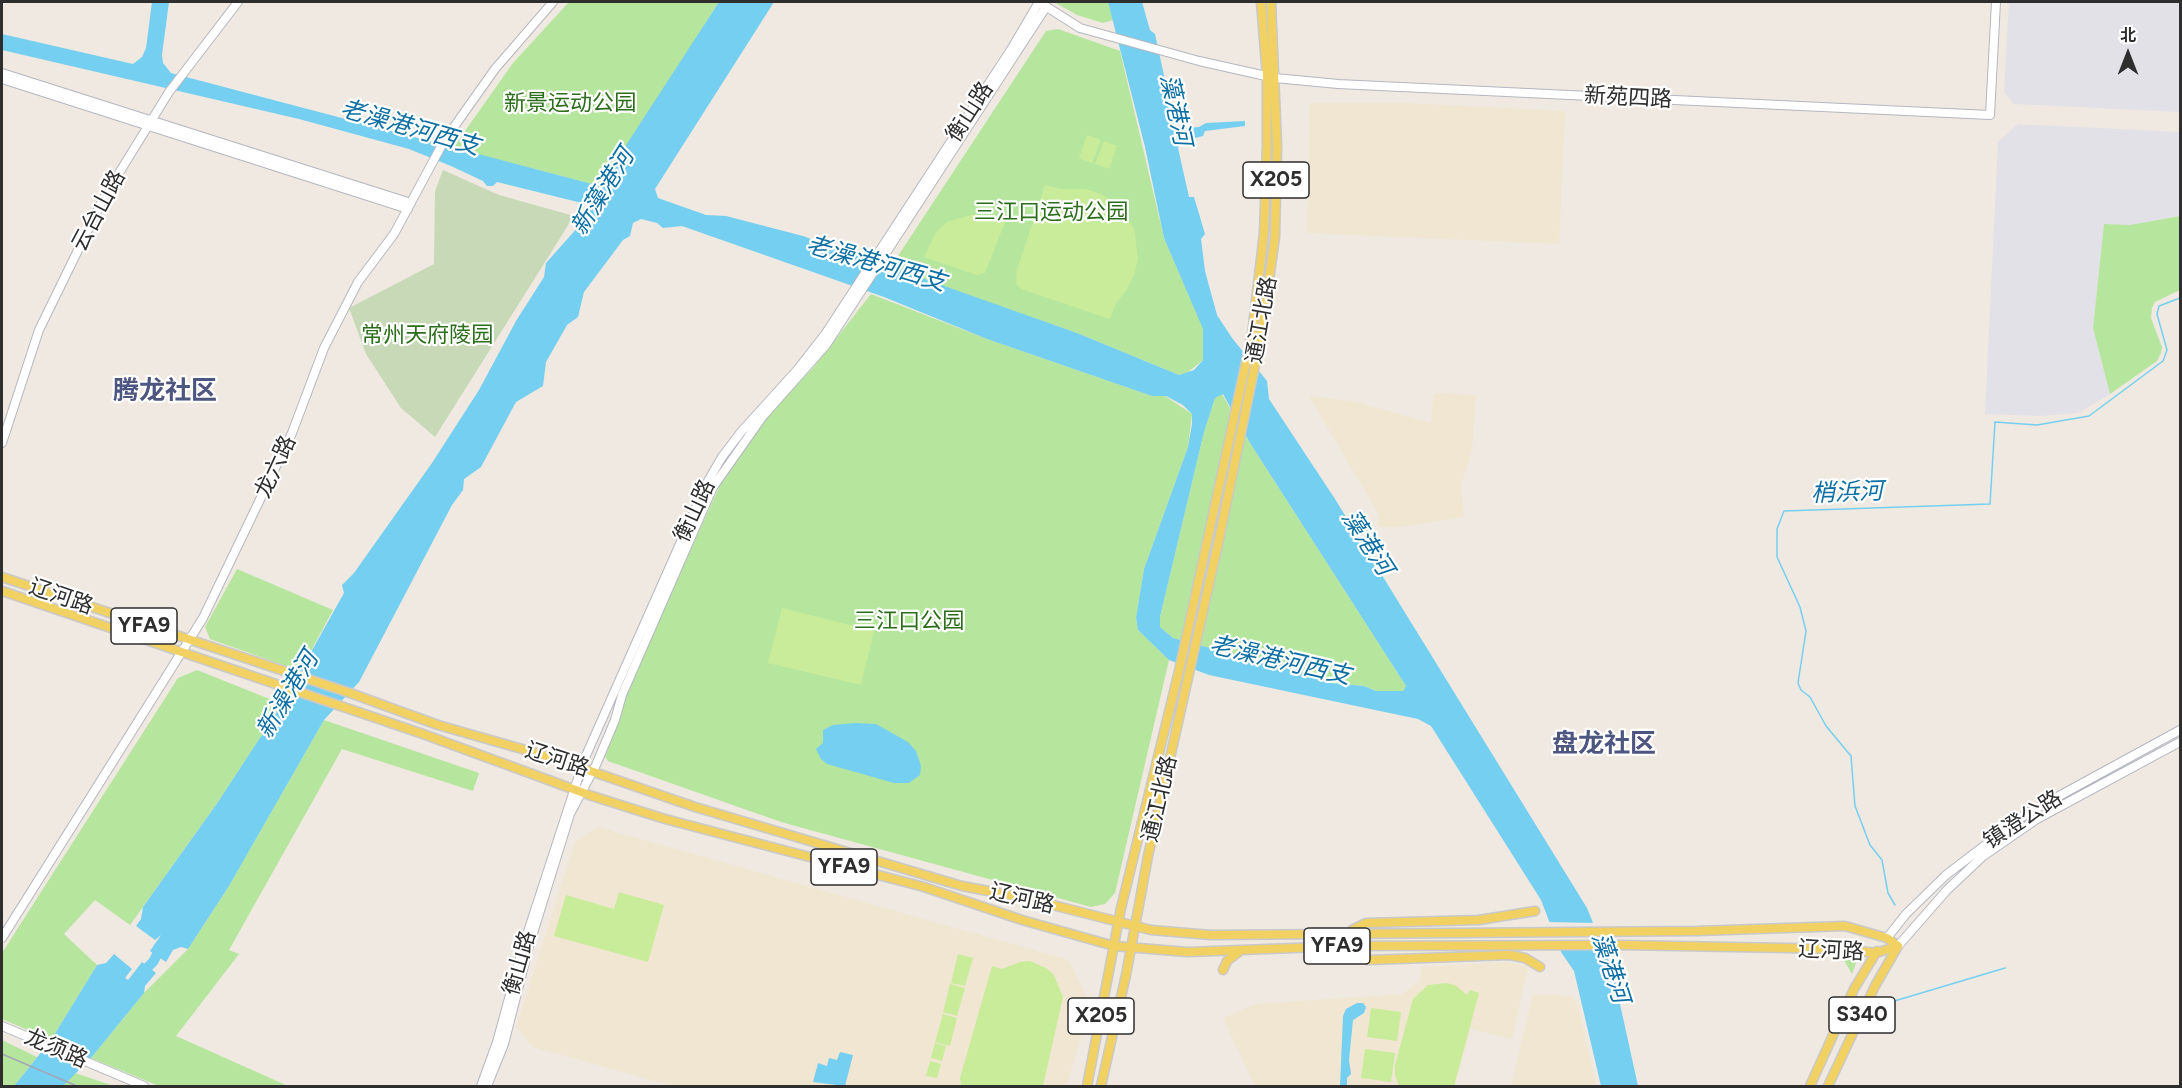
<!DOCTYPE html>
<meta charset="utf-8">
<style>
body{margin:0}
#map{position:relative;width:2182px;height:1088px;overflow:hidden;background:#efe9e1;font-family:Figtree,"Noto Sans SC",sans-serif}
canvas{display:block}
.frame{position:absolute;inset:0;border:3px solid #2e2e2e;pointer-events:none}
.north{position:absolute;left:2098px;top:24px;width:60px;height:60px;-webkit-text-stroke:4px #fff;paint-order:stroke;rotate:0deg;font-size:16px;font-weight:700;line-height:24px;text-align:center;color:#2e2e2e}
.north::after{content:'';display:block;margin:auto;width:21px;height:27px;background:#2e2e2e;clip-path:polygon(50% 0,100% 100%,50% 72%,0 100%)}
</style>
<div id="map">
<canvas width="2182" height="1088"></canvas>
<div class="frame"></div>
<div class="north">北</div>
</div>
<script>
const ctx = document.querySelector('canvas').getContext('2d');
ctx.lineJoin = 'round';
function fillPath(path, color) { ctx.fillStyle = color; ctx.fill(path, 'evenodd'); }
const toPath = rows => new Path2D(rows.map(r => 'M' + r).join(''));
function strokePath(path, color, width, dash) { ctx.strokeStyle = color; ctx.lineWidth = width; ctx.lineCap = dash ? 'butt' : 'round'; ctx.setLineDash(dash || []); ctx.stroke(path); }
function write(font, color, halo, rows, align = 'center') {
  ctx.font = font + ' Figtree,"Noto Sans SC",sans-serif'; ctx.lineWidth = 4.5; ctx.setLineDash([]); ctx.textBaseline = 'middle'; ctx.strokeStyle = halo; ctx.fillStyle = color; for (const [text, x, y, turn = 0] of rows) {
    ctx.save(); ctx.translate(x, y); ctx.rotate((+turn || 0) * Math.PI / 180); ctx.textAlign = isNaN(turn) ? turn : align; if (halo) ctx.strokeText(text, 0, 0); ctx.fillText(text, 0, 0); ctx.restore();
  }
}
fillPath(toPath([
 [2009,2,2180,2,2180,112,2014,104,2004,92],
 [2018,124,2180,132,2180,216,2130,225,2104,225,2093,328,2110,394,2078,413,2041,416,1985,414,1998,142]
]), '#e3e1e8');
fillPath(toPath([
 [1310,103,1405,103,1565,111,1559,244,1307,233],
 [1434,393,1476,395,1472,450,1461,485,1464,517,1400,527,1378,527,1378,513,1309,396,1356,402,1431,423],
 [598,827,1069,960,1090,1004,1067,1086,673,1086,533,1047,516,1027,575,842],
 [1508,962,1528,967,1512,1039,1471,1029,1455,1086,1255,1086,1223,1018,1256,1004,1402,994,1420,981,1421,967],
 [1533,994,1572,996,1578,1006,1597,1086,1511,1086]
]), '#f0e6d1');
fillPath(toPath([
 [569,2,719,2,635,134,600,183,592,184,453,148,513,63],
 [1054,2,1108,2,1113,20,1103,23,1077,15],
 [1058,29,1120,51,1164,238,1203,328,1203,360,1188,372,1179,375,1077,333,890,268,1046,31],
 [2180,216,2180,290,2155,302,2152,308,2151,318,2162,347,2161,353,2157,361,2110,394,2093,328,2104,224,2130,225],
 [871,294,987,339,1152,396,1165,396,1192,414,1188,447,1144,569,1136,618,1138,630,1169,660,1115,893,1105,904,1091,907,781,822,608,761,605,757,620,719,625,695,721,483,766,417,813,368],
 [1222,394,1250,443,1406,686,1403,691,1376,691,1364,686,1330,683,1272,658,1243,657,1173,638,1160,627,1160,617,1204,432,1215,398],
 [237,569,333,610,300,671,210,639,205,627],
 [197,670,282,704,218,802,130,925,95,900,64,934,97,965,51,1040,2,1019,2,953,178,678],
 [324,720,479,773,473,791,342,749,229,950,239,954,176,1036,288,1086,159,1086,91,1058,144,993,188,949,229,886],
 [1841,955,1853,958,1856,963,1852,974],
 [2,1040,37,1057,14,1086,2,1086],
 [75,1073,114,1086,63,1086]
]), '#b6e59e');
fillPath(toPath([
 [443,170,499,195,574,216,435,437,401,408,366,354,349,308,434,264,435,191]
]), '#c8d9b8');
fillPath(toPath([
 [1087,135,1101,140,1092,163,1079,158],
 [1104,141,1117,146,1109,169,1095,164],
 [1045,185,1061,189,1085,189,1101,194,1115,203,1134,228,1138,259,1134,275,1126,291,1116,303,1110,319,1021,289,1017,285,1016,273],
 [974,214,1006,220,985,273,977,275,924,257,936,232,947,222],
 [782,608,874,631,861,685,768,663],
 [619,892,664,905,648,962,554,936,566,895,614,909],
 [958,954,973,958,965,986,951,983],
 [1030,961,1046,968,1054,975,1063,997,1043,1086,961,1086,960,1078,992,966,1002,969,1020,962],
 [1446,983,1455,985,1467,995,1470,990,1479,993,1454,1086,1399,1086,1395,1075,1395,1065,1413,999,1428,985],
 [950,984,965,988,957,1016,943,1012],
 [1371,1008,1401,1012,1397,1041,1367,1037],
 [943,1014,957,1018,950,1046,935,1042],
 [935,1043,946,1046,942,1061,931,1058],
 [1365,1049,1395,1053,1391,1082,1361,1078],
 [930,1061,941,1064,937,1078,926,1076]
]), '#c9ec9a');
fillPath(toPath([
 [152,2,169,2,162,55,163,63,171,73,592,184,600,183,608,173,719,2,774,2,655,189,658,198,706,215,726,216,803,236,1077,333,1179,375,1194,370,1203,360,1203,329,1164,238,1145,147,1108,2,1142,2,1150,30,1155,34,1175,126,1183,128,1199,127,1206,123,1245,121,1245,126,1205,131,1203,136,1184,141,1178,148,1189,197,1194,197,1205,234,1201,239,1205,271,1217,315,1232,338,1267,381,1269,399,1335,499,1587,908,1613,972,1638,1086,1601,1086,1574,971,1561,952,1541,900,1431,726,1418,719,1209,675,1169,660,1138,630,1136,618,1144,569,1188,447,1192,424,1192,414,1183,405,1166,396,1152,396,987,339,884,297,682,226,663,228,657,223,641,219,633,223,630,236,623,240,584,292,578,317,567,325,546,362,543,386,516,402,481,467,464,479,463,490,452,505,359,682,324,720,229,886,188,949,181,947,173,950,166,962,150,951,161,935,155,940,136,926,141,919,143,907,218,802,282,704,344,593,342,585,354,573,432,463,479,390,516,321,544,277,546,263,587,217,590,205,497,182,493,186,487,186,483,181,451,166,409,149,299,119,2,50,2,34,133,64,142,57,146,48],
 [1223,394,1250,443,1406,686,1403,691,1376,691,1364,686,1330,683,1272,658,1243,657,1173,638,1160,627,1160,617,1204,432,1215,398],
 [855,723,876,724,908,742,916,751,921,766,920,775,909,783,894,783,827,764,821,759,816,749,823,743,823,730,833,725],
 [114,954,132,969,125,978,128,980,142,962,156,973,145,986,144,993,91,1058,63,1086,14,1086,51,1040,97,965,106,963],
 [1357,1003,1363,1003,1366,1007,1364,1013,1353,1020,1349,1060,1351,1074,1347,1078,1347,1086,1340,1086,1343,1016,1346,1009],
 [840,1052,853,1055,845,1086,813,1082,818,1063,827,1066,829,1058,837,1060]
]), '#75cff0');
fillPath(toPath([
 [1546,922,1597,923,1609,950,1557,949]
]), '#efe9e1');
strokePath(toPath([
 [1895,905,1888,893,1882,860,1870,845,1855,806,1851,756,1826,726,1810,697,1801,690,1798,683,1806,631,1800,607,1777,557,1777,529,1784,511,1990,504,1995,422,2037,425,2089,416,2163,361,2167,350,2157,314,2159,306,2180,298],
 [1871,1008,2005,968]
]), '#75cff0', 1.5);
strokePath(toPath([
 [138,977,153,962,163,944]
]), '#75cff0', 10);
const secondary = toPath([
 [2,73,411,203],
 [2,79,408,209],
 [2,443,39,330,103,199,169,92,238,2],
 [2,938,203,618,292,433,324,348,358,282,394,234,444,141,495,69,553,2],
 [1887,938,1906,914,1946,875,2026,814,2180,730],
 [1898,946,1947,890,1982,857,2037,819,2180,742],
 [2,1026,144,1086],
 [481,1086,497,1042,523,947,584,760,707,483,722,457,741,432,798,369,826,333,1012,48,1039,2,1080,28,1199,61,1275,78,1338,84,1990,115,1996,2],
 [487,1086,504,1044,529,946,570,814,596,765,615,720,622,695,713,487,763,416,826,345,1046,7]
]);
const primary = toPath([
 [2,577,350,693,438,725,550,757,695,807,962,886,1025,898,1151,930,1211,935,1697,931,1845,926,1887,938,1898,946],
 [2,591,423,734,592,796,665,819,924,887,1022,920,1114,946,1188,952,1347,946,1621,945,1842,949,1876,953,1898,946],
 [1352,930,1366,923,1479,920,1535,911],
 [1348,946,1368,960,1510,955,1525,958,1540,967],
 [1223,970,1227,961,1240,951],
 [1087,1086,1121,908,1179,671,1252,335,1264,233,1267,145,1267,76,1261,2],
 [1101,1086,1126,975,1148,856,1218,544,1261,336,1275,237,1277,146,1271,2],
 [1810,1086,1854,989,1877,951],
 [1828,1086,1875,986,1898,946]
]);
strokePath(secondary, '#b4b7c1', 10);
strokePath(primary, '#c9c9c9', 11);
strokePath(secondary, '#fff', 8);
strokePath(primary, '#f2d163', 8);
strokePath(toPath([
 [2,1054,77,1086]
]), '#a3a6b8', 1.5);
for (const [x, y, w] of [
 [1276,180,66],
 [144,626,66],
 [844,867,66],
 [1337,946,66],
 [1862,1015,66],
 [1101,1016,66]
]) { const box = new Path2D(); box.roundRect(x - w / 2, y - 18, w, 36, 4.5); ctx.fillStyle = '#fff'; ctx.fill(box); strokePath(box, '#2e2e2e', 1.5); }
write('bold 21px', '#2e2e2e', null, [
 ["X205",1276,180],
 ["YFA9",144,626],
 ["YFA9",844,867],
 ["YFA9",1337,946],
 ["S340",1862,1015],
 ["X205",1101,1016]
]);
write('22px', '#2e2e2e', '#fff', [
 ["新苑四路",1628,98,3],
 ["衡山路",970,112,-57],
 ["云台山路",99,211,-62],
 ["通江北路",1262,320,-80],
 ["龙六路",276,467,-65],
 ["衡山路",695,511,-65],
 ["辽河路",61,597,19],
 ["辽河路",557,760,18],
 ["通江北路",1160,799,-77],
 ["镇澄公路",2023,820,-33],
 ["辽河路",1022,899,13],
 ["辽河路",1831,951,3],
 ["衡山路",520,963,-74],
 ["龙须路",56,1049,23]
]);
write('22px', '#2c6e1b', '#fff', [
 ["新景运动公园",570,104],
 ["三江口运动公园",1051,213],
 ["常州天府陵园",427,336],
 ["三江口公园",909,622]
]);
write('italic 24px', '#0d6fa3', '#fff', [
 ["藻港河",1175,110,78],
 ["老澡港河西支",410,128,16],
 ["新藻港河",603,192,-58],
 ["老澡港河西支",876,264,16],
 ["梢浜河",1847,493,-2],
 ["藻港河",1367,543,57],
 ["老澡港河西支",1280,661,13],
 ["新澡港河",288,695,-59],
 ["藻港河",1610,968,72]
]);
write('bold 26px', '#4d5680', '#fff', [
 ["腾龙社区",165,391],
 ["盘龙社区",1604,744]
]);
</script>
